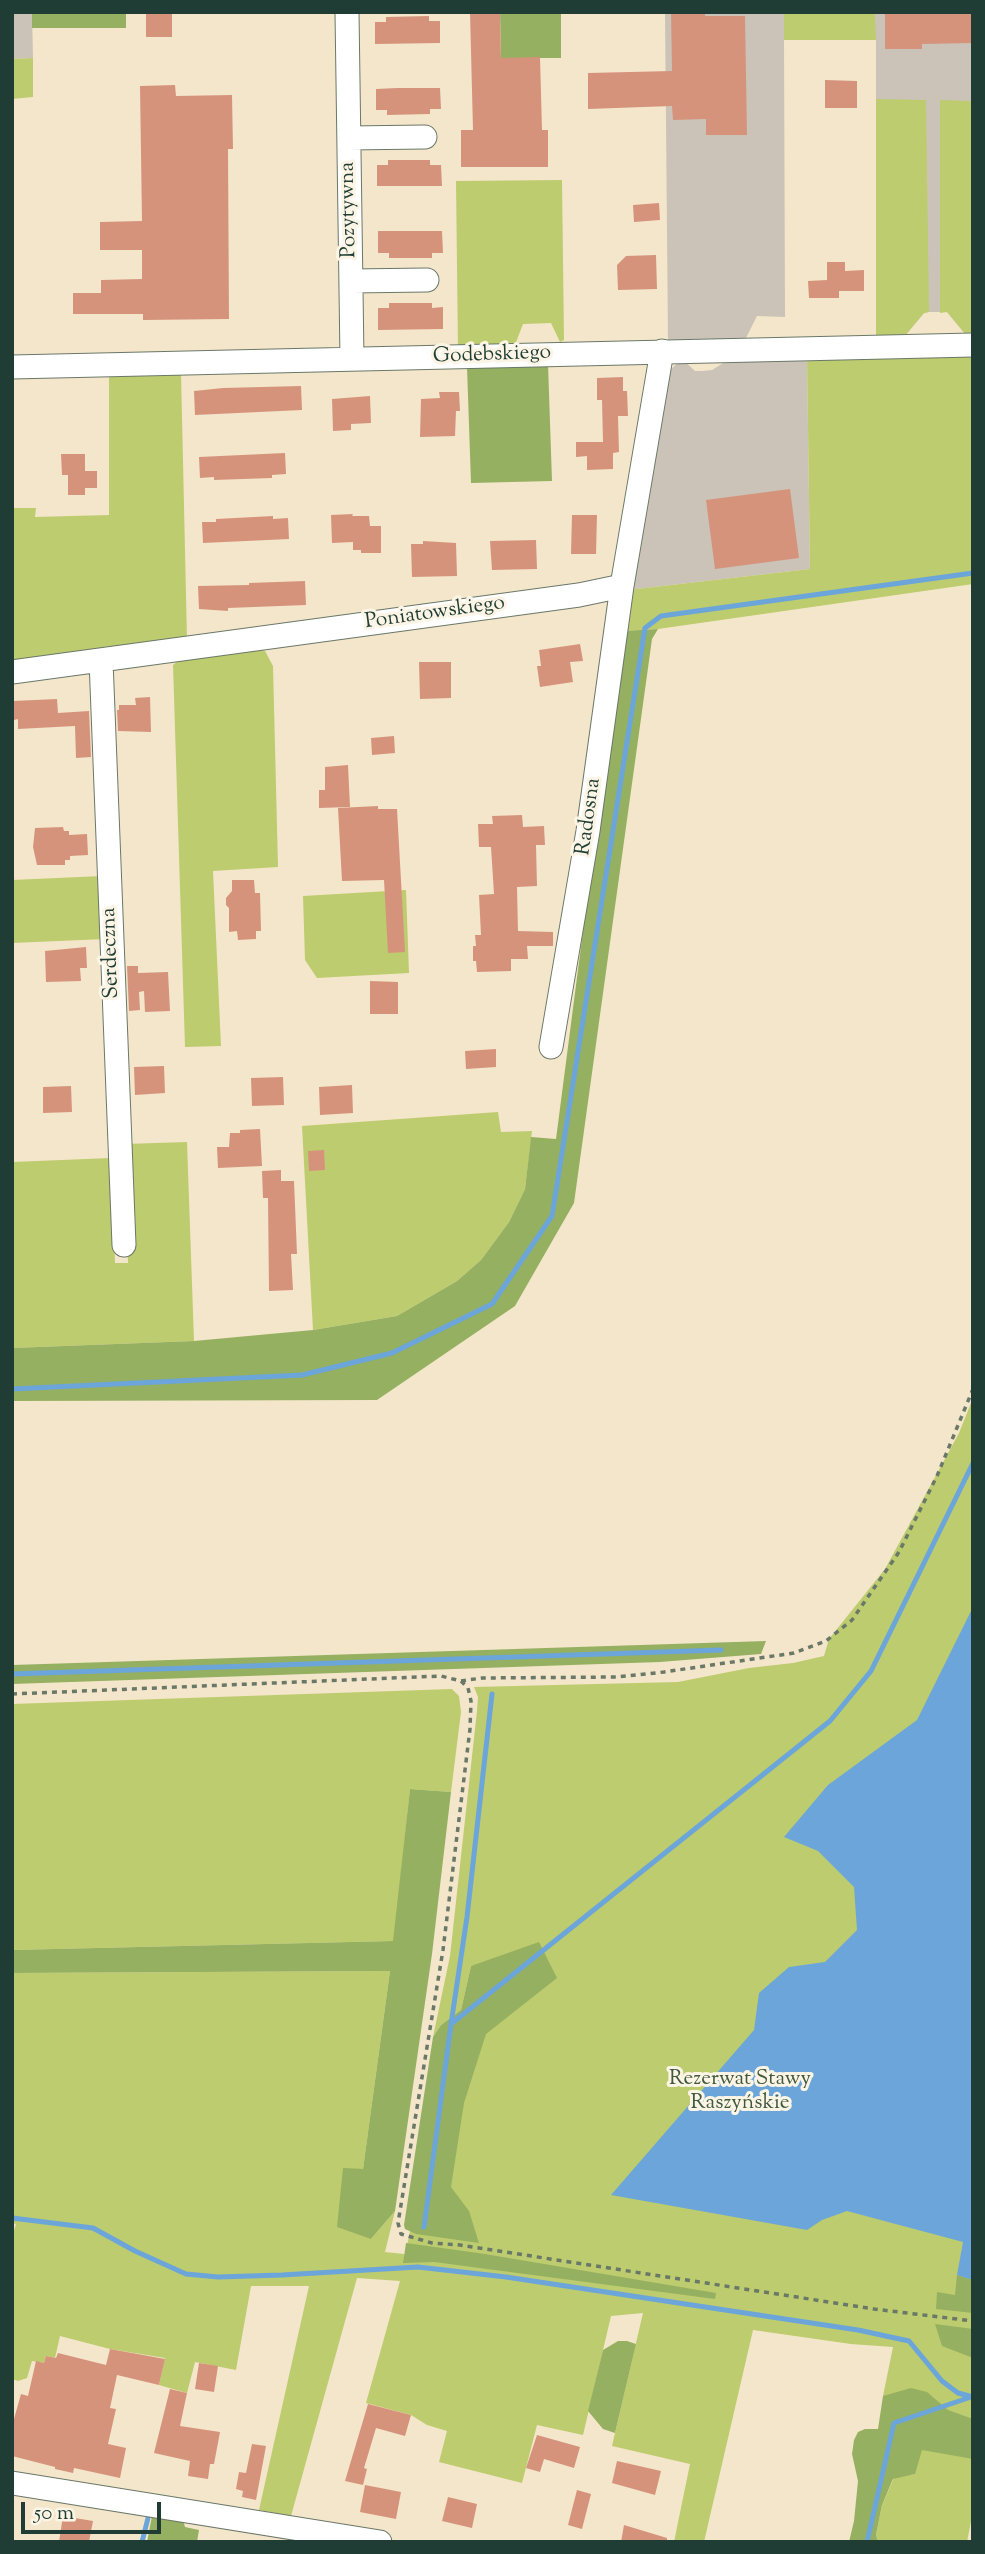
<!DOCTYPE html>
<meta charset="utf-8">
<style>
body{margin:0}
#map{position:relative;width:985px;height:2554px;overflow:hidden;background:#f4e6ca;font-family:"Sorts Mill Goudy",serif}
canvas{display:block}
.frame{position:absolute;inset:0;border:14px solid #1f3d34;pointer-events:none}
.scale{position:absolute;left:21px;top:2502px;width:140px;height:32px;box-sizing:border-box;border:4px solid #1f3d34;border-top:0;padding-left:9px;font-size:21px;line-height:24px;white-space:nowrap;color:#1f3d34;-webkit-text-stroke:5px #fcf5e5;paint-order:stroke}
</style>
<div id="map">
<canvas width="985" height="2554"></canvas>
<div class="frame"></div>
<div class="scale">50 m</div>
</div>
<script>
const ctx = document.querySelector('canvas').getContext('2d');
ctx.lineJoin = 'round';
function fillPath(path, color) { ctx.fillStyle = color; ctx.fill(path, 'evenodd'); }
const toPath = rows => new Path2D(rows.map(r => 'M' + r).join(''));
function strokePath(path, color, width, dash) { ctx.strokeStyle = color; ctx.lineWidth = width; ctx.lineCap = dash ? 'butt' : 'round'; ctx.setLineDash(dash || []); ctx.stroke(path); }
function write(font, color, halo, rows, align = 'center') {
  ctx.font = font + ' "Sorts Mill Goudy",serif'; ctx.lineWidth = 6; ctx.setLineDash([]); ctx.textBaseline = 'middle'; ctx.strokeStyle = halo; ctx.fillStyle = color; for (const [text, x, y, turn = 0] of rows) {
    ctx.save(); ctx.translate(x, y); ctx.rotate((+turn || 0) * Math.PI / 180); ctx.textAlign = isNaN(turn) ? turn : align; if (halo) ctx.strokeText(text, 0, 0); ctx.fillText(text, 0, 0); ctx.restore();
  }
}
fillPath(toPath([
 [12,12,32,12,33,58,12,59],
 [665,12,973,12,973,335,966,335,947,312,929,312,924,313,904,337,876,337,876,40,784,40,785,317,757,316,745,340,668,342],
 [733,357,807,357,810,569,628,590,668,372,682,359,695,371,703,371,712,370]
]), '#cbc3b8');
fillPath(toPath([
 [784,12,875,12,876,40,784,40],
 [33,58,33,97,12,99,12,59],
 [876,99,926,100,929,312,924,313,904,337,876,337],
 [940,100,973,101,973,335,966,335,947,312,940,313],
 [562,180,564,340,560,342,551,323,523,324,513,350,458,351,456,181],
 [973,355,973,584,658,629,622,631,628,590,810,569,807,357],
 [181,372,187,640,12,665,12,508,36,508,35,517,109,515,109,373],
 [255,648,265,651,273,666,278,867,213,871,221,1046,185,1047,173,665,181,658],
 [102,876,105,939,12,943,12,880],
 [406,890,409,973,317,978,305,960,303,896],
 [498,1112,501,1132,532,1131,525,1189,509,1222,481,1260,457,1281,397,1316,313,1330,302,1126],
 [187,1142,194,1341,12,1348,12,1162,111,1158,115,1263,128,1263,125,1144],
 [973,1398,973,2511,967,2542,878,2542,876,2535,882,2505,894,2478,915,2474,883,2396,893,2347,851,2344,753,2330,704,2542,674,2542,690,2464,612,2446,643,2313,611,2316,583,2435,537,2425,522,2483,439,2462,447,2431,427,2425,411,2415,366,2403,400,2281,357,2278,291,2516,259,2510,309,2286,251,2286,236,2370,195,2362,187,2393,159,2385,165,2358,110,2349,60,2336,55,2358,46,2356,44,2363,32,2361,27,2378,18,2381,12,2379,12,2237,16,2224,12,2223,12,1973,390,1971,363,2169,371,2239,395,2211,385,2252,404,2254,404,2260,453,2025,544,1952,471,1966,461,2010,441,2025,433,2037,450,1956,477,1711,478,1697,474,1687,678,1682,749,1668,793,1663,824,1656,829,1639,885,1569,959,1433],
 [452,1689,459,1696,461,1712,451,1792,410,1789,394,1941,12,1950,12,1704]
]), '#bdcc6e');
fillPath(toPath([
 [32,12,126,12,126,28,32,28],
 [500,12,561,12,561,58,501,58],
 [548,364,552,481,471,483,467,367],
 [658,629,652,639,574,1203,515,1306,377,1400,12,1401,12,1348,194,1341,313,1330,397,1316,457,1281,481,1260,509,1222,525,1189,531,1137,556,1139,622,631],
 [766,1641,761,1654,660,1662,12,1684,12,1665],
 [410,1789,451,1792,432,1954,395,2211,371,2239,337,2227,343,2168,363,2169,390,1971,12,1973,12,1950,393,1941],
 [539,1942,557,1978,486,2034,464,2103,451,2187,469,2211,479,2243,416,2234,405,2229,404,2225,433,2037,441,2025,461,2010,471,1966],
 [406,2243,485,2254,716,2293,715,2299,434,2262,403,2263],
 [957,2275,973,2280,973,2313,936,2309,937,2292,955,2295],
 [935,2324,973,2329,973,2358,942,2346],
 [618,2341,627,2341,636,2344,615,2433,603,2429,588,2411,603,2350],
 [911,2388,927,2392,948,2410,973,2419,973,2459,922,2450,915,2474,893,2479,882,2505,876,2535,878,2542,849,2542,854,2521,858,2481,852,2454,854,2440,858,2432,865,2429,878,2429,883,2396],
 [152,2516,183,2520,185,2527,199,2530,197,2542,147,2542]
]), '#96b061');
fillPath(toPath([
 [973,1607,973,2280,957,2275,963,2242,847,2211,822,2220,807,2230,611,2195,754,2030,759,1993,789,1967,825,1962,857,1930,854,1887,818,1851,784,1837,828,1785,917,1720]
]), '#6ba5da');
strokePath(toPath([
 [12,1389,302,1375,392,1353,492,1304,552,1216,645,628,661,616,973,573],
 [12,1674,721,1650],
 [451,2024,467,1917,492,1694],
 [12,2218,93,2228,135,2251,186,2274,218,2277,282,2275,418,2267,506,2277,858,2330,909,2341,942,2381,958,2393,973,2397],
 [424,2227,451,2024,830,1721,871,1671,973,1463],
 [142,2542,148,2518],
 [867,2542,894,2423,971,2397]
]), '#6ba5da', 5);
fillPath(toPath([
 [146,12,172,12,172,37,146,37],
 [470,12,500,12,501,58,540,57,542,130,548,130,548,167,461,167,461,130,473,130],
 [671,12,705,12,705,16,745,16,747,135,706,135,706,119,673,120,672,106,588,109,588,73,672,71],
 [885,12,973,12,973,43,922,44,922,49,885,49],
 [429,16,429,21,440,21,440,43,375,44,375,22,386,22,386,17],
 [825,80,857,81,857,108,825,108],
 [175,85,176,96,232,95,233,149,228,149,229,319,143,320,143,314,73,314,73,293,101,293,101,280,142,279,142,250,100,250,100,222,142,221,140,86],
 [397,88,440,88,441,109,430,109,430,114,387,115,387,110,376,110,376,89],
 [388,160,430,160,430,165,441,165,442,186,377,186,377,165,388,165],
 [659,203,660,220,634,222,633,205],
 [378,231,442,231,443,253,432,253,432,258,389,258,389,253,378,253],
 [656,255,657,289,618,290,617,265,626,256],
 [827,262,845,262,845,271,864,270,864,291,839,291,839,298,809,298,808,281,827,280],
 [389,303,432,303,432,308,443,307,443,329,378,330,378,308,389,308],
 [623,377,623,391,627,391,628,416,618,416,619,452,613,453,613,469,587,470,587,456,576,457,576,442,603,442,602,400,597,400,597,378],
 [301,386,302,410,195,415,194,391,223,388],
 [439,392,459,392,460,411,456,411,455,436,420,437,421,399,440,398],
 [370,396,371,423,351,424,351,430,333,431,332,399],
 [285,453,286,474,272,475,272,478,214,480,214,477,200,478,199,457],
 [61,454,85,454,85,471,97,471,97,488,85,488,85,495,68,495,68,475,62,475],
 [790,489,799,558,715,569,706,500],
 [353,514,352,516,369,516,370,526,381,526,381,553,361,553,361,550,353,550,353,542,332,543,331,515],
 [572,515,597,515,596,554,571,554],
 [273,516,273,519,288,518,289,539,203,543,202,522,216,522,216,519],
 [536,540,537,569,492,570,490,541],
 [423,541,456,543,457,576,412,577,411,544,423,544],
 [305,581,306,605,228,608,228,611,199,609,198,586,249,585,249,583],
 [580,644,583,661,570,662,573,682,540,687,537,666,541,666,539,650],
 [419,662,451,662,451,698,420,699],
 [150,697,151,732,118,731,117,710,119,710,119,705,136,705,135,698],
 [57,699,58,713,89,711,91,757,76,758,75,726,18,729,18,719,14,720,13,701],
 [394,736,395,753,372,755,371,738],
 [348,765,350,807,319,808,319,790,325,790,325,767],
 [378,806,378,809,397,809,405,952,388,953,384,880,342,881,338,808],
 [522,815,523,827,544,826,545,845,536,845,537,886,517,887,518,931,553,932,553,946,527,946,528,959,511,959,511,971,477,972,476,961,473,961,473,946,476,946,475,935,481,935,479,895,494,894,491,847,479,847,478,824,493,824,492,816],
 [63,827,64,831,69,831,69,835,87,834,88,855,70,856,70,860,65,860,65,865,37,865,33,847,35,828],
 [232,880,254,880,255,893,260,893,261,931,256,931,256,939,238,940,237,931,229,932,229,908,226,905,226,898,232,891],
 [86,947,87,968,80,968,81,981,46,982,45,951],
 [127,966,138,966,138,973,168,972,170,1011,145,1012,144,991,139,992,140,1010,129,1011],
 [370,981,398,982,398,1014,370,1014],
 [496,1049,496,1067,466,1069,465,1051],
 [164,1066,165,1093,135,1095,134,1067],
 [283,1077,284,1105,252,1106,251,1078],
 [352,1085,353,1113,320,1115,319,1087],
 [71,1086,72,1112,43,1113,43,1087],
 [260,1129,262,1166,218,1168,217,1147,229,1147,230,1133,240,1133,240,1130],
 [324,1150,325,1170,309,1171,308,1151],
 [281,1170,281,1181,294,1181,297,1254,291,1254,293,1290,269,1291,268,1198,263,1198,262,1171],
 [110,2349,165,2359,159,2385,117,2375,110,2408,116,2409,108,2444,126,2448,120,2478,74,2468,73,2473,55,2469,55,2467,12,2456,12,2426,21,2394,28,2396,36,2361,44,2363,46,2356,56,2358,58,2353,106,2365],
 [199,2363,218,2366,214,2392,195,2389],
 [170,2389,187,2393,180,2426,220,2432,214,2464,210,2464,208,2479,188,2476,190,2461,154,2453],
 [368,2404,411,2415,405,2436,376,2428,364,2468,367,2469,363,2485,345,2481],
 [537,2435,580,2447,574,2468,544,2459,540,2472,526,2468],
 [252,2444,266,2446,256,2500,242,2497,243,2491,236,2489,239,2472,246,2473],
 [617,2461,661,2471,655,2495,612,2483],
 [365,2485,401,2492,396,2519,360,2512],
 [577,2490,591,2494,582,2529,568,2525],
 [448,2497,477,2504,472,2528,442,2521],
 [63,2516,93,2521,89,2542,59,2542],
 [624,2525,667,2538,667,2542,621,2542]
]), '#d6937c');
const minor = toPath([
 [347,12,352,359],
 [349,138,425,137],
 [351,281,427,280],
 [12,367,973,345],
 [101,660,124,1245],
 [12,672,579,595,622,586,662,351],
 [551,1047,588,831,622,586],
 [12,2483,380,2542]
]);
strokePath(minor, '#6a7868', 25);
strokePath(toPath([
 [461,1681,482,1678,617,1677,664,1672,794,1653,826,1641,852,1620,899,1552,937,1476,973,1389],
 [12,1694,441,1676,461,1681,468,1688,471,1701,470,1729,443,1950,398,2223,401,2234,432,2243,460,2245,874,2309,973,2321]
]), '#6a7868', 3.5, [5, 5]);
strokePath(minor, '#fff', 23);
write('21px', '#1f3d34', '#fcf5e5', [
 ["Pozytywna",350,210,-91],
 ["Godebskiego",492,356,-2],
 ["Poniatowskiego",435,614,-8],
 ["Radosna",590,817,-82],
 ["Serdeczna",112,953,-92]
]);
write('21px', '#3f5a40', '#fcf5e5', [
 ["Rezerwat Stawy",740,2080],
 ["Raszyńskie",740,2104]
]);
</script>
